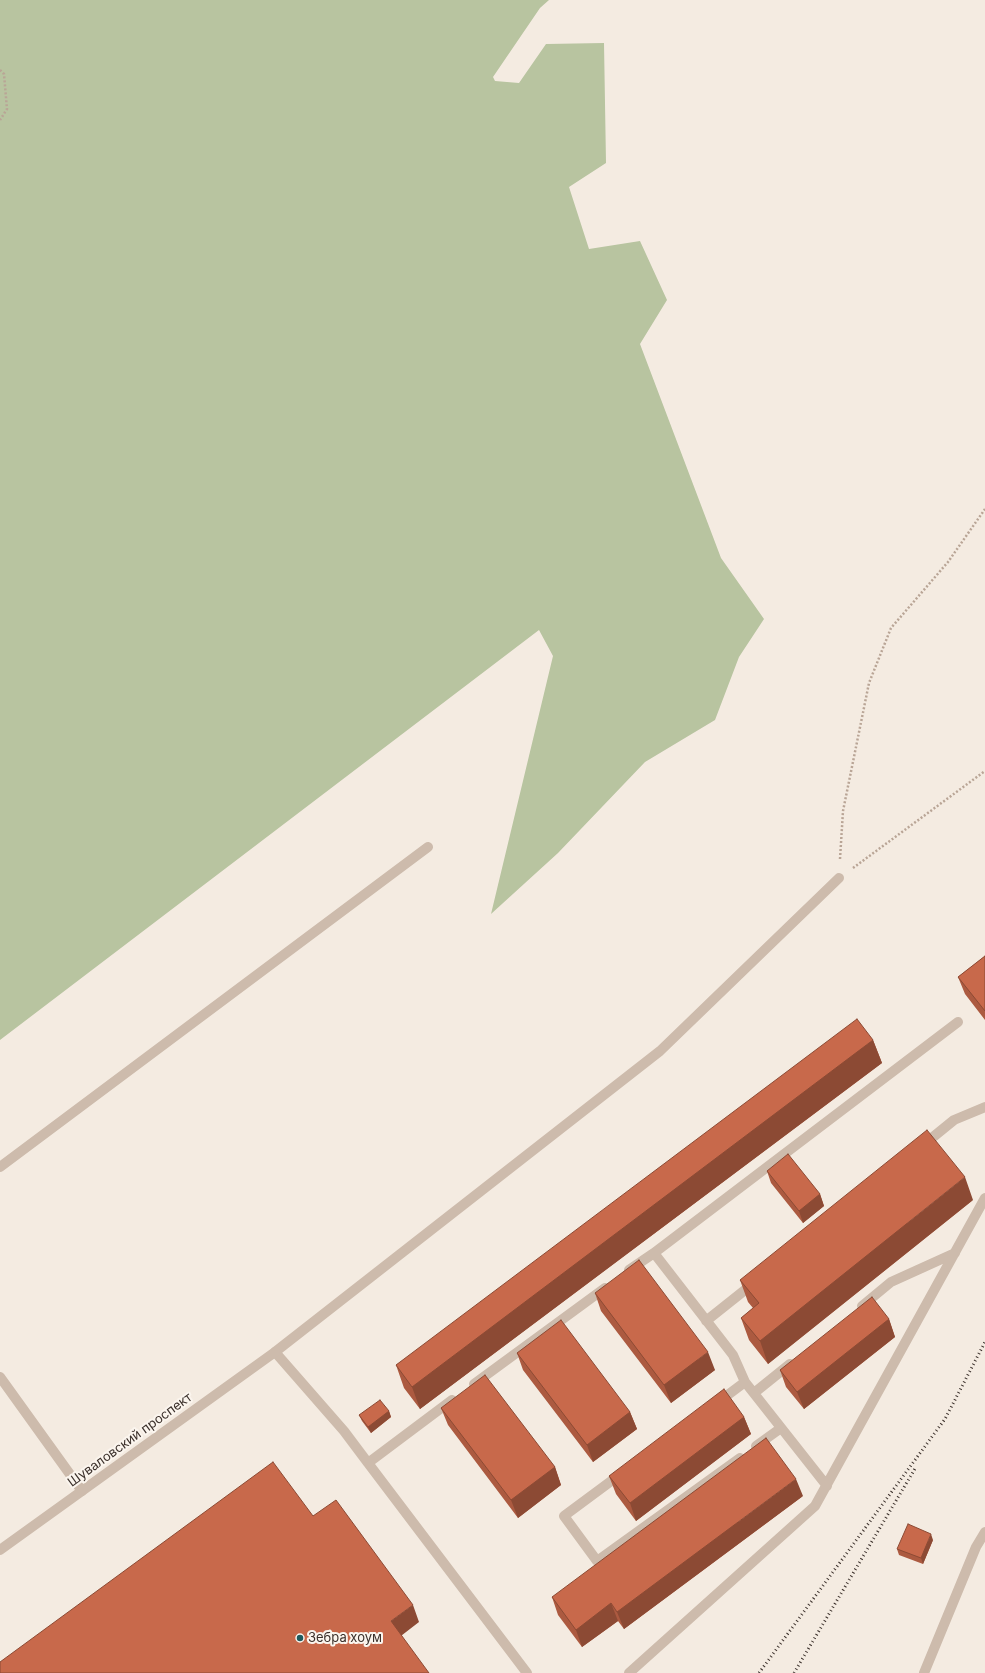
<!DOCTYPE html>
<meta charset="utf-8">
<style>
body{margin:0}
canvas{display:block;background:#f4ebe1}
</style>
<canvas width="985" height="1673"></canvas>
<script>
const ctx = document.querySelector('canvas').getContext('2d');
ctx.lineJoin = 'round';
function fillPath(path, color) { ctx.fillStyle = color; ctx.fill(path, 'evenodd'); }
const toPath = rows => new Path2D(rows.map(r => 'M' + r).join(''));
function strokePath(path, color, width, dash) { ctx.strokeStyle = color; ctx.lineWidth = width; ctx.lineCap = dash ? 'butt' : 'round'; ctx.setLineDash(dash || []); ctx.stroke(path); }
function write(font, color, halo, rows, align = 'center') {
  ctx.font = font + ' Inter,sans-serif'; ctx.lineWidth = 4; ctx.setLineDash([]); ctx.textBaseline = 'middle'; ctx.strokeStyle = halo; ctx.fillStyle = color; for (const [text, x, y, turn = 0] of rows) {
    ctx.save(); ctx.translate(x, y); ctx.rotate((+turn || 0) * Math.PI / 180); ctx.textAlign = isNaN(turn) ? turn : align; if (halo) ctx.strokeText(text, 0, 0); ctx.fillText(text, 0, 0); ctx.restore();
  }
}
fillPath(toPath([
 [0,0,549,0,540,8,493,77,495,81,519,83,546,44,604,43,606,163,569,187,589,249,640,241,667,300,640,344,721,558,764,619,739,657,715,720,645,762,558,853,491,914,553,656,539,630,0,1040]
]), '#b8c4a0');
strokePath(toPath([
 [0,70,4,74,7,109,0,120],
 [840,859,843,811,869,683,891,628,948,562,985,509],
 [853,868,985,771]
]), '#b9a596', 2.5, [2, 2]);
strokePath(toPath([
 [922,1146,954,1120,985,1107],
 [0,1167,428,847],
 [629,1270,654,1253],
 [862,1306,891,1282,955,1253],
 [706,1321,755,1282],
 [0,1377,82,1491],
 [474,1384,605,1288],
 [754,1393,790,1364],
 [452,1400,368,1463,527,1673],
 [717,1403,745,1382],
 [756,1446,781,1428],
 [368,1463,344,1431,275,1352,660,1051,839,878],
 [622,1473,564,1516,597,1561,740,1458],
 [827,1486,745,1382,733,1355,654,1253,958,1022],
 [629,1673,815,1506,985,1198],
 [924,1673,976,1547,985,1532]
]), '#cdbbac', 10);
strokePath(toPath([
 [0,1550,275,1352]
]), '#cdbbac', 10);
strokePath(toPath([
 [759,1673,945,1419,985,1342],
 [794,1673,916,1467]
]), '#3b302b', 3, [1, 3]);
fillPath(toPath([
 [985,956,985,1020,965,994,958,977],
 [873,1040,882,1063,420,1409,404,1388,396,1365],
 [767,1171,820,1194,824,1206,803,1223,771,1183],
 [973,1200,768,1364,749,1340,741,1318,753,1308,748,1302,740,1280],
 [595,1293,715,1370,671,1403,601,1311],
 [889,1319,895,1337,804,1409,786,1387,780,1370],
 [517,1353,630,1412,637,1429,593,1462,523,1370],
 [441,1408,555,1467,561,1485,518,1518,448,1425],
 [389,1411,391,1417,371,1433,362,1421,359,1415],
 [744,1417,751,1434,636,1521,616,1494,609,1476],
 [803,1496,624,1629,618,1621,582,1647,558,1615,552,1597],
 [933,1540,923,1564,899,1555,897,1549]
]), '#ac5a40');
fillPath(toPath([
 [873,1040,882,1063,420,1409,412,1387],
 [965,1177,973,1200,768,1364,760,1341],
 [820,1194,824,1206,803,1223,799,1211],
 [889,1319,895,1337,804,1409,797,1392],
 [708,1352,715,1370,671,1403,664,1385],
 [389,1411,391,1417,371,1433,368,1427],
 [630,1412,637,1429,593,1462,587,1445],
 [744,1417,751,1434,636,1521,630,1503],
 [555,1467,561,1485,518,1518,511,1500],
 [796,1479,803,1496,624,1629,617,1612],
 [931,1534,933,1540,923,1564,921,1558],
 [611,1603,618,1621,582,1647,576,1630],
 [413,1605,419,1622,397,1639,391,1621]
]), '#8c4a34');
const building = toPath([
 [985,956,985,1011,958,977,985,956],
 [857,1019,873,1040,412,1387,396,1365,857,1019],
 [927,1130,965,1177,760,1341,741,1318,759,1303,740,1280,927,1130],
 [788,1154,820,1194,799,1211,767,1171,788,1154],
 [639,1260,708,1352,664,1385,595,1293,639,1260],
 [872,1297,889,1319,797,1392,780,1370,872,1297],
 [561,1320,630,1412,587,1445,517,1353,561,1320],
 [485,1375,555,1467,511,1500,441,1408,485,1375],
 [724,1389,744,1417,630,1503,609,1476,724,1389],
 [380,1400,389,1411,368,1427,359,1415,380,1400],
 [766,1438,796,1479,617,1612,611,1603,576,1630,552,1597,766,1438],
 [273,1462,313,1516,336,1500,413,1605,391,1621,429,1673,0,1673,0,1662,273,1462],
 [908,1524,931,1534,921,1558,897,1549,908,1524]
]);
fillPath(building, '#c8694b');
strokePath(building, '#8c4a34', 1);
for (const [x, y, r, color] of [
 [300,1638,4,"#1f5a5e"]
]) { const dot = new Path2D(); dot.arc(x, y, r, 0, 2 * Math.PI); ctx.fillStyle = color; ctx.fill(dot); strokePath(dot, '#fbf5ee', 1.5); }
write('13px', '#3b302b', '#fbf5ee', [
 ["Шуваловский проспект",130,1440,-36]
]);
write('13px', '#3b302b', '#fbf5ee', [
 ["Зебра хоум",308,1638]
], 'left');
</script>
